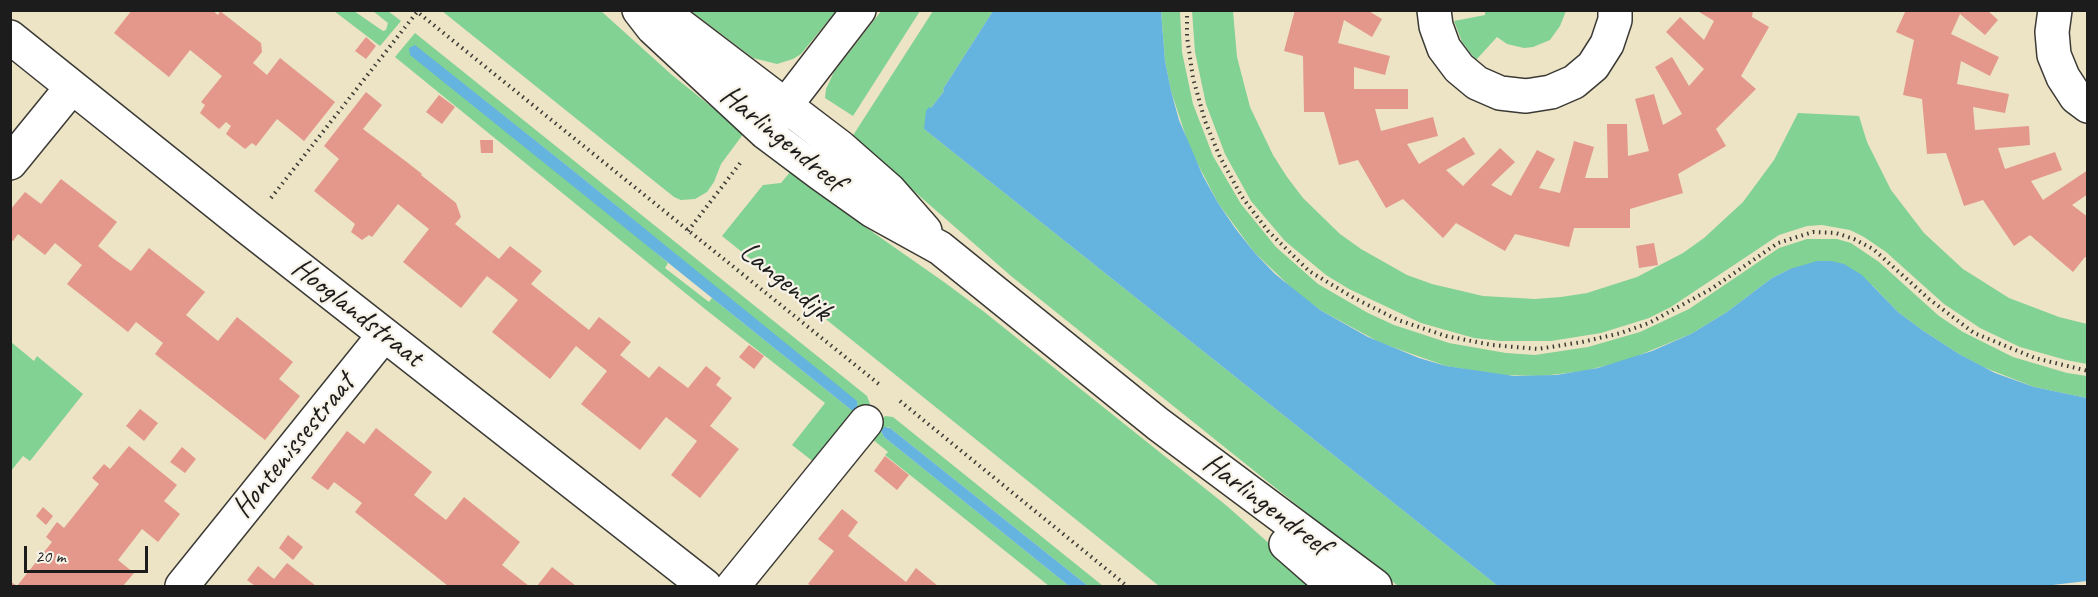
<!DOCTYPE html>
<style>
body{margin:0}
#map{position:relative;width:2098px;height:597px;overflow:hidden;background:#ede3c5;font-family:Caveat,sans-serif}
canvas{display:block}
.frame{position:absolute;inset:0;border:12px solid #1c1c1c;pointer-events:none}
.scale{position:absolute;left:24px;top:546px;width:124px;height:27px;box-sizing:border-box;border:3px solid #1c1c1c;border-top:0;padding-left:8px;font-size:18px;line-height:21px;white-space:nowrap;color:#1c1c1c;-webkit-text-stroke:4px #f7f3e8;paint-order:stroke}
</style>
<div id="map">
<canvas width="2098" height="597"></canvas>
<div class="frame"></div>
<div class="scale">20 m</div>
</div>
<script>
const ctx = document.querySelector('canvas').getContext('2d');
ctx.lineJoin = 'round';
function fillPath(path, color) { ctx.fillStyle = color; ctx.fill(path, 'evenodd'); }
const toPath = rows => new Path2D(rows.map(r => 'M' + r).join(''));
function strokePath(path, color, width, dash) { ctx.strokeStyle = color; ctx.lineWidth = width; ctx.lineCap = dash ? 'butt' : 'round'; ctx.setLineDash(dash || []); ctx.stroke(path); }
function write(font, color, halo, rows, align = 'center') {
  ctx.font = font + ' Caveat,sans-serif'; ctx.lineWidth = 4.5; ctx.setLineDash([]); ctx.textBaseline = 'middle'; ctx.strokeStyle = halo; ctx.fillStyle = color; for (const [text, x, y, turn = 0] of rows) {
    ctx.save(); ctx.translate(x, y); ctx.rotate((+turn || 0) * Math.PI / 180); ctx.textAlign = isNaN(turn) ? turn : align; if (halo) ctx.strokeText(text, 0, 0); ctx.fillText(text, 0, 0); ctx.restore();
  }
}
fillPath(toPath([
 [882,10,920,11,853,116,825,98,826,89,834,72],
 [334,11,354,11,383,31,386,30,388,23,373,11,388,11,401,21,380,46],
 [442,11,601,11,672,75,744,133,721,164,714,182,707,192,695,199,681,200,674,197],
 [691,11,836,11,801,54,793,59,777,64,753,58],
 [933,11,993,11,943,89,944,91,931,108,924,129,1498,586,1398,586,1011,276,852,137],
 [1161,11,1180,11,1182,52,1193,104,1213,156,1241,204,1276,247,1318,284,1368,313,1394,325,1449,343,1506,353,1535,355,1588,347,1640,332,1689,309,1779,248,1807,239,1837,239,1851,243,1879,262,1939,316,1963,332,2013,357,2067,373,2087,376,2087,398,2034,387,1983,367,1959,354,1922,330,1898,312,1872,285,1790,269,1772,278,1727,312,1691,334,1625,361,1584,371,1542,376,1501,375,1446,366,1381,343,1320,310,1298,294,1254,252,1218,203,1190,149,1171,91,1165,61],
 [1192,11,1233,11,1237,57,1250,107,1273,155,1287,177,1303,198,1340,234,1361,249,1407,275,1432,284,1483,296,1535,299,1561,297,1587,293,1637,277,1683,253,1704,238,1743,202,1774,160,1798,113,1859,116,1867,142,1891,190,1924,233,1963,269,2009,298,2059,317,2087,324,2087,364,2066,360,2020,347,1980,328,1944,304,1886,252,1864,237,1850,230,1822,225,1807,226,1779,235,1671,307,1649,318,1601,333,1551,341,1501,341,1474,338,1421,323,1349,289,1326,275,1285,241,1251,201,1225,154,1206,104,1195,52],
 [1485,11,1485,10,1566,11,1560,26,1550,40,1533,47,1524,48,1507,44,1497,37,1476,60,1462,42,1454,21,1485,15],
 [415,33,867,396,870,404,868,407,815,463,792,445,825,403,705,309,395,57],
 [414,45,575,172,858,404,850,409,712,298,709,302,665,268,668,263],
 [791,171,851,217,944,282,983,311,1227,506,1317,586,1159,586,722,236,763,185,781,183],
 [11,342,34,361,37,356,83,394,30,461,23,456,11,471],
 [885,416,893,417,1103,586,1088,586,890,428,888,427,881,431,884,437,1069,586,1049,586,885,455,888,452,871,438,871,433]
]), '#82d293');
fillPath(toPath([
 [993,11,1161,11,1165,61,1171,91,1179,120,1203,176,1218,203,1235,228,1254,252,1275,274,1320,310,1368,337,1419,358,1446,366,1514,376,1556,375,1598,368,1652,351,1691,334,1727,312,1772,278,1790,269,1817,261,1831,261,1844,264,1862,275,1898,312,1922,330,1959,354,1995,373,2034,387,2087,398,2087,581,2044,586,1498,586,924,129,926,111,929,107,931,108,944,91,943,89],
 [415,45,575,172,857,401,858,409,854,411,850,409,410,55,409,48],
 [884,427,890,428,1088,586,1069,586,884,437,881,431]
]), '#65b3df');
fillPath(toPath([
 [132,10,212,10,218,15,220,11,261,43,262,52,253,63,267,75,280,58,335,102,304,141,277,119,256,146,252,143,245,149,226,134,231,126,226,122,219,129,200,113,205,105,201,102,222,76,190,50,169,77,114,33],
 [1295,10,1367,10,1382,19,1372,37,1344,20,1338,43,1390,56,1385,75,1354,67,1354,89,1408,89,1408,109,1375,109,1381,131,1433,117,1438,136,1407,144,1419,164,1464,137,1475,154,1446,170,1463,186,1500,148,1515,162,1491,185,1511,196,1537,150,1555,159,1539,188,1560,193,1574,141,1594,147,1585,178,1608,178,1607,124,1627,124,1628,156,1649,151,1635,99,1654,94,1663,125,1682,114,1655,67,1672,57,1689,86,1704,69,1666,32,1680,17,1704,40,1714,21,1696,10,1753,10,1752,17,1769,27,1741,76,1756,89,1716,129,1726,146,1678,174,1683,193,1630,209,1630,228,1574,228,1569,247,1515,234,1505,251,1456,223,1443,238,1403,199,1386,208,1358,160,1339,165,1324,112,1304,112,1303,56,1284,51],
 [1906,10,1987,10,1998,20,1985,35,1960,14,1951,34,1999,57,1990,76,1961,61,1957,84,2009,94,2005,113,1973,107,1975,130,2029,126,2030,145,1998,148,2005,169,2055,152,2062,170,2031,181,2043,200,2088,170,2088,194,2072,205,2088,217,2088,258,2085,257,2073,272,2030,235,2014,246,1983,200,1964,206,1946,153,1927,154,1922,99,1903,95,1914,40,1896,32],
 [366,37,376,46,366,59,355,51],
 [366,92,382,105,363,129,408,163,422,174,421,175,456,203,461,217,455,224,499,259,510,246,542,271,531,284,589,330,599,317,631,342,620,355,649,378,659,366,688,388,706,366,721,378,716,385,732,398,710,426,739,449,700,498,671,475,697,441,666,417,640,450,581,404,607,371,576,346,550,379,492,332,518,300,503,288,487,276,461,308,403,262,429,229,398,204,372,237,369,235,362,240,351,232,355,224,314,191,339,159,324,146],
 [439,95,455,107,442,124,426,112],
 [480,140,493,140,493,153,481,153],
 [61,179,117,222,98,246,114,259,131,271,149,248,205,292,186,315,218,341,237,317,293,362,279,379,300,396,265,440,155,354,163,343,136,322,128,332,67,284,82,265,55,243,45,255,18,234,13,241,10,239,10,210,25,192,41,204],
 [1654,243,1658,265,1639,268,1636,246],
 [749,345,764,356,754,369,739,357],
 [140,409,158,423,144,441,126,426],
 [376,428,432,472,414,495,446,520,464,497,520,542,502,565,529,586,448,586,355,512,362,503,334,482,328,490,311,478,347,431,364,444],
 [129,446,177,485,164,501,180,514,158,542,142,529,118,560,134,573,123,586,10,586,10,581,17,586,52,542,46,537,57,522,64,528,99,484,92,478,104,464,110,469],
 [182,447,196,459,185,473,170,462],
 [885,456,909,475,897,490,874,471],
 [43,507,53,516,46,525,36,516],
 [842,509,858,522,848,536,906,582,916,568,938,586,812,586,808,584,834,551,818,539],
 [288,535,303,547,293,560,279,548],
 [287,563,316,586,255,586,247,580,258,566,274,579],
 [552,567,576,586,537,586]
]), '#e3988b');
const street = toPath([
 [639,10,653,28,765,132,821,174,873,211,940,248,1158,424,1375,586],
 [1434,10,1436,26,1444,48,1459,68,1477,83,1500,93,1526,96,1551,92,1574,82,1593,66,1607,44,1615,20,1615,10],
 [2055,10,2052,32,2054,55,2063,77,2076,97,2088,106],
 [664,13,840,147,889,190,925,231],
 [10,37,247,227,705,586],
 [772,123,859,10],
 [10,163,72,87],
 [1286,544,1334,586],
 [182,586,384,335],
 [733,586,866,422]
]);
strokePath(street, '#3b3a35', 36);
strokePath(toPath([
 [415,10,880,385],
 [1187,10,1187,37,1193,78,1205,121,1220,157,1242,197,1268,231,1309,271,1354,298,1398,320,1446,336,1492,345,1538,349,1582,342,1621,333,1649,323,1711,289,1778,243,1813,232,1836,233,1854,239,1873,249,1929,299,1974,333,2035,358,2088,371],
 [271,198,417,12],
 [688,231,741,162],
 [900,401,1127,586]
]), '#3b3a35', 4, [1.5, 4.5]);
strokePath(street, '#fff', 33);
write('30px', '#1c1c1c', '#f7f3e8', [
 ["Harlingendreef",782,139,39],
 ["Langendijk",785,282,39],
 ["Hooglandstraat",357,313,38],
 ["Hontenissestraat",294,446,-51],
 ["Harlingendreef",1266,505,37]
]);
</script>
